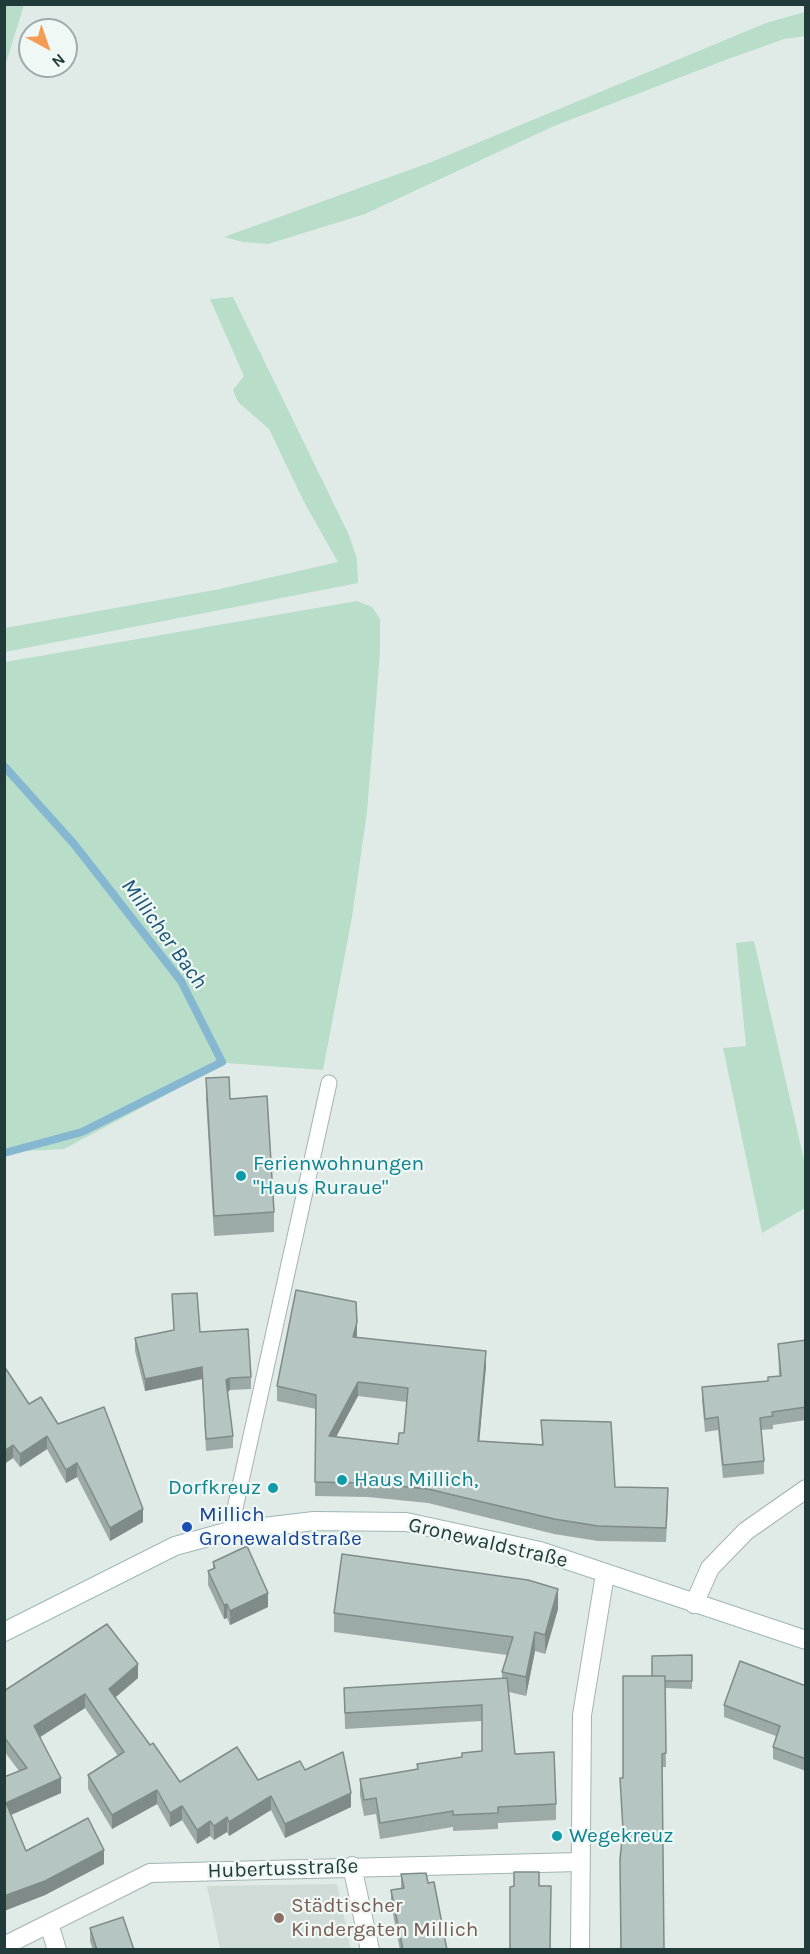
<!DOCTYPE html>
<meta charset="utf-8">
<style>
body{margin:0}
#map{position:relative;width:810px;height:1954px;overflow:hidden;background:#e0ebe8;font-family:Karla,sans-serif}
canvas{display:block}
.frame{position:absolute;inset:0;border:6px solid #203b39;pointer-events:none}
.north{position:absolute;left:18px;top:18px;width:60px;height:60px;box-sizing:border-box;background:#f0f8f5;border:2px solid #9dacaa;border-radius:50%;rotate:140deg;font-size:16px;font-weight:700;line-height:24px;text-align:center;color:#203b39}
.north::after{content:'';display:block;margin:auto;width:21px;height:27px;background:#f49c54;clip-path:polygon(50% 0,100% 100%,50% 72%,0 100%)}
</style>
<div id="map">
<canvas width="810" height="1954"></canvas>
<div class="frame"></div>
<div class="north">N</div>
</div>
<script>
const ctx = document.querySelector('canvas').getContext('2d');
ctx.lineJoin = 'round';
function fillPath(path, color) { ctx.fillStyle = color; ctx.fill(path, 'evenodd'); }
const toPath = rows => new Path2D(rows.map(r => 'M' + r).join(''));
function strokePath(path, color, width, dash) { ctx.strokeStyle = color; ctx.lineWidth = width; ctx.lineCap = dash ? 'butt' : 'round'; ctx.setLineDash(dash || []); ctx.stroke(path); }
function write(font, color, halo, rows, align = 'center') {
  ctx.font = font + ' Karla,sans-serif'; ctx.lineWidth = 4.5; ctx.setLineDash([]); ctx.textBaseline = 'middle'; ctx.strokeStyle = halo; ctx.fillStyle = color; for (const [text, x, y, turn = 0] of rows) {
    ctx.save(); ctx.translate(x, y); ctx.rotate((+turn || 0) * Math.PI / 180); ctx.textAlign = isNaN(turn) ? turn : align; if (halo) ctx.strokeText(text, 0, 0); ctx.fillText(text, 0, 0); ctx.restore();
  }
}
fillPath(toPath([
 [337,1884,351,1949,220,1949,207,1886]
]), '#cedbd7');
fillPath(toPath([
 [5,4,24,5,5,66,4,5],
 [805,12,805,36,784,39,728,59,554,126,365,214,268,244,243,242,224,237,434,161,766,23],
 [233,297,349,535,357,559,358,583,5,652,5,628,220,589,338,562,304,502,269,429,238,402,233,390,244,376,210,299],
 [357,601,372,607,380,619,380,653,367,812,352,917,323,1070,226,1063,64,1149,5,1152,5,662],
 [754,941,806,1169,805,1208,762,1233,723,1048,746,1046,736,943]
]), '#b8ddc9');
strokePath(toPath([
 [4,766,74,844,181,981,222,1062,82,1132,4,1153]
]), '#86b7d1', 8);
const lane = toPath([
 [230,1531,329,1083]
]);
const street = toPath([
 [694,1604,710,1568,746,1531,806,1489],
 [352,1866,370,1950],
 [49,1924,57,1950],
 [4,1946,150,1873,579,1862],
 [580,1950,582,1715,605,1574]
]);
const secondary = toPath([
 [4,1632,175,1546,230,1531,314,1521,406,1522,540,1551,806,1640]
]);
strokePath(lane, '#a3b3b0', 17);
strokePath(street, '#a3b3b0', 20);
strokePath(secondary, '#9eb7b3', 20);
strokePath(lane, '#fff', 15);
strokePath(street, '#fff', 18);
strokePath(secondary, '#fff', 18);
fillPath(toPath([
 [206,1078,230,1099,274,1212,274,1232,214,1236,206,1098],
 [172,1294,200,1332,251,1377,251,1389,230,1390,228,1392,233,1436,233,1448,206,1451,202,1379,145,1391,135,1351,135,1338,174,1331],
 [356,1337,486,1366,479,1441,542,1444,541,1420,615,1487,668,1503,666,1542,598,1541,554,1534,428,1503,368,1497,315,1496,316,1409,277,1401,277,1386],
 [358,1396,407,1402,404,1433,398,1444,336,1437],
 [806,1340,806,1420,773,1425,773,1429,761,1430,764,1461,764,1474,723,1478,718,1430,705,1432,702,1400,702,1387,768,1381,779,1376,778,1344],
 [29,1404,58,1424,143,1522,110,1541,77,1477,66,1483,47,1449,20,1467,13,1458,4,1464],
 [213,1562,268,1607,230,1625,227,1618,224,1619,208,1585,208,1571,213,1569],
 [558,1609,545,1654,535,1651,526,1696,509,1692,515,1754,556,1804,556,1820,498,1823,498,1829,453,1831,453,1827,380,1839,376,1814,364,1816,360,1795,360,1779,417,1770,417,1764,462,1757,482,1751,482,1721,345,1729,344,1688,502,1679,502,1672,507,1655,334,1632,334,1613],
 [692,1655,692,1689,665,1688,666,1767,663,1767,623,1835,620,1778,623,1778,652,1676],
 [138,1678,115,1697,150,1745,180,1782,258,1780,305,1770,351,1807,285,1838,271,1810,229,1836,227,1832,214,1840,210,1836,197,1844,182,1820,170,1827,157,1804,112,1829,88,1789,88,1775,118,1756,85,1708,40,1737,61,1793,11,1815,26,1851,104,1864,45,1895,4,1911,4,1777,19,1771,4,1751,4,1691],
 [806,1686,806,1771,773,1759,773,1747,776,1736,724,1717,724,1705],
 [401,1874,428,1883,447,1950,400,1950,391,1904,391,1890,401,1888],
 [90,1928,134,1950,93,1950,90,1941]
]), '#9caaa7');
fillPath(toPath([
 [357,1322,357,1336,353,1351,353,1337],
 [486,1351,486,1366,478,1456,478,1441],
 [202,1367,202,1379,145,1391,145,1379],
 [230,1378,230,1390,226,1393,226,1380],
 [358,1382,358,1396,329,1450,329,1436],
 [47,1436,47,1449,20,1467,20,1454],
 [13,1445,13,1458,4,1464,4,1451],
 [77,1463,77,1477,66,1483,66,1470],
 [143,1509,143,1522,110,1541,110,1528],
 [558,1589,558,1609,545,1654,545,1635],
 [268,1593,268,1607,230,1625,230,1611],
 [227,1604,227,1618,224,1619,224,1605],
 [535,1632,535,1651,526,1696,526,1677],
 [138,1664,138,1678,109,1703,109,1689],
 [85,1694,85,1708,34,1741,34,1726],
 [61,1778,61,1793,6,1817,6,1803],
 [157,1790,157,1804,112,1829,112,1815],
 [351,1793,351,1807,285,1838,285,1824],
 [271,1796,271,1810,229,1836,229,1822],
 [182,1806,182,1820,170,1827,170,1813],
 [227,1817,227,1832,214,1840,214,1826],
 [210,1821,210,1836,197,1844,197,1830],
 [104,1850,104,1864,45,1895,4,1911,4,1896]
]), '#7f8b88');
const building = toPath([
 [229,1077,230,1099,267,1096,274,1212,214,1216,206,1078,229,1077],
 [296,1290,356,1302,357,1322,353,1337,486,1351,478,1441,543,1445,541,1420,611,1422,615,1487,668,1488,666,1528,598,1526,554,1519,428,1489,368,1483,315,1482,316,1395,277,1386,296,1290],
 [358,1382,408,1388,404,1433,399,1433,398,1444,329,1436,358,1382],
 [197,1293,200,1332,248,1329,251,1377,230,1378,226,1380,233,1436,206,1439,202,1367,145,1379,135,1338,174,1330,172,1294,197,1293],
 [806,1340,806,1407,772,1412,773,1416,760,1418,764,1461,723,1465,718,1417,705,1419,702,1387,768,1381,768,1377,781,1376,778,1344,806,1340],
 [4,1366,29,1404,41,1397,58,1424,104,1407,143,1509,110,1528,77,1463,66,1470,47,1436,20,1454,13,1445,4,1451,4,1366],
 [247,1546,268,1593,230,1611,227,1604,224,1605,208,1571,215,1568,213,1562,247,1546],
 [342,1554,528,1580,558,1589,545,1635,535,1632,526,1677,502,1672,513,1637,334,1613,342,1554],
 [107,1624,138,1664,109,1689,150,1745,153,1743,180,1782,237,1747,258,1780,300,1761,305,1770,343,1752,351,1793,285,1824,271,1796,229,1822,227,1817,214,1826,210,1821,197,1830,182,1806,170,1813,157,1790,112,1815,88,1775,124,1752,85,1694,34,1726,61,1778,6,1803,26,1851,88,1818,104,1850,45,1881,4,1896,4,1777,27,1768,4,1737,4,1691,107,1624],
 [692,1655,692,1681,665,1681,665,1676,652,1676,652,1656,692,1655],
 [740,1661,806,1686,806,1759,773,1747,780,1726,724,1705,740,1661],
 [623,1676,665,1676,666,1753,662,1754,664,1950,621,1950,620,1859,623,1830,620,1778,623,1778,623,1676],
 [507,1678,515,1754,554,1752,556,1804,498,1807,498,1813,453,1815,453,1811,380,1823,376,1798,364,1800,360,1779,418,1769,417,1764,462,1757,462,1753,482,1751,482,1705,345,1713,344,1688,507,1678],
 [514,1872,539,1872,539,1886,551,1886,550,1950,510,1950,510,1887,514,1886,514,1872],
 [426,1873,428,1883,434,1882,447,1950,403,1950,391,1890,404,1888,401,1874,426,1873],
 [123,1917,134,1950,97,1950,90,1928,123,1917]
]);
fillPath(building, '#b5c6c2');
strokePath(building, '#7f8b88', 1.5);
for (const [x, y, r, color] of [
 [241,1176,6,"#0f9aa8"],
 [342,1480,6,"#0f9aa8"],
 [273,1488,6,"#0f9aa8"],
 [187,1527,6,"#1a4fb4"],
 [557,1836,6,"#0f9aa8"],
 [279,1918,6,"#8d6e63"]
]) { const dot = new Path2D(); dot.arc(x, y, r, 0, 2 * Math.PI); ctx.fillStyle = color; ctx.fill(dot); strokePath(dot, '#f0f8f5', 2); }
write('21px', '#0d838f', '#f0f8f5', [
 ["Ferienwohnungen",253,1164],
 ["\"Haus Ruraue\"",253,1188],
 ["Haus Millich,",354,1480],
 ["Dorfkreuz",261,1488,"right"],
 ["Wegekreuz",569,1836]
], 'left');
write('21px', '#164399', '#f0f8f5', [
 ["Millich",199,1515],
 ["Gronewaldstraße",199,1539]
], 'left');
write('21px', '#203b39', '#f0f8f5', [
 ["Gronewaldstraße",488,1543,13],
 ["Hubertusstraße",283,1869,-2]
]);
write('21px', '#785e54', '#f0f8f5', [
 ["Städtischer",291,1906],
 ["Kindergaten Millich",291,1930]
], 'left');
write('italic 22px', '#1a5578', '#f0f8f5', [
 ["Millicher Bach",164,934,54]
]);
</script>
